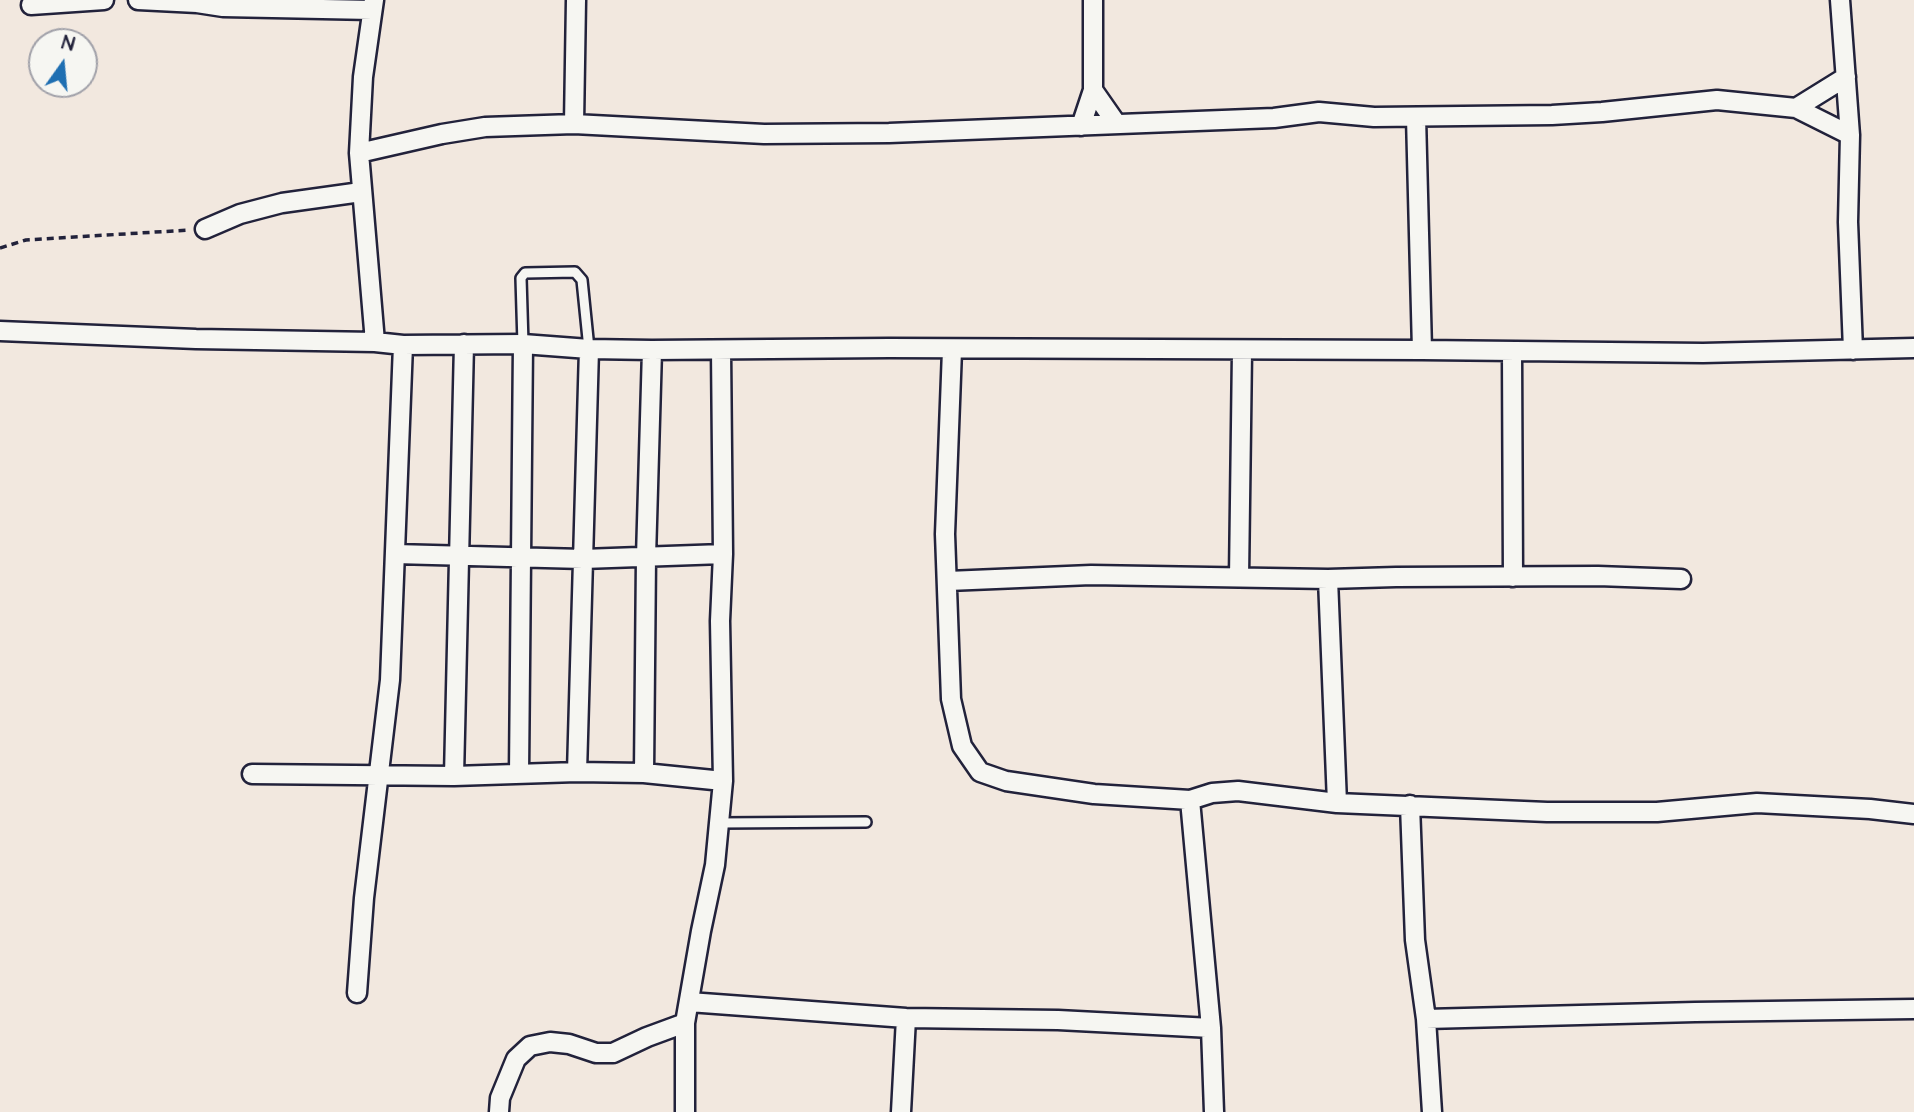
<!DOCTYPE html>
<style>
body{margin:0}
#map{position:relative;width:1914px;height:1112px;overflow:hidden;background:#f2e8df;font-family:"Architects Daughter",sans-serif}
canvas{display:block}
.north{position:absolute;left:28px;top:28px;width:70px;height:70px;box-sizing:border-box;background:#f6f6f2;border:2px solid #a1a1a9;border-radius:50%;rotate:15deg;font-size:19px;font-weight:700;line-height:28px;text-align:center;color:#22223b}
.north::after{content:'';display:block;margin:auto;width:24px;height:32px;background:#1f6fb2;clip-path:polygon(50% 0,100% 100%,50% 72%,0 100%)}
</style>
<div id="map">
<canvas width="1914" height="1112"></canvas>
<div class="north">N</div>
</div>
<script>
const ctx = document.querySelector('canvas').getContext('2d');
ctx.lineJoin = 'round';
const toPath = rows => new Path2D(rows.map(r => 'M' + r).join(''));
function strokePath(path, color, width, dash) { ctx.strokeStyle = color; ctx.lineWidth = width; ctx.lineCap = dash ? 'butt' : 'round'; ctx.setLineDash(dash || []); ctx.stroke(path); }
const lane = toPath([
 [523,344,521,278,525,273,575,272,582,280,589,349],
 [719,823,866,822]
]);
const street = toPath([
 [138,0,197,3,223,7,372,10],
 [374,0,363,77,359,153,375,342],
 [1840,0,1850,135,1848,222,1853,350],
 [31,5,104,0],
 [1093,90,1116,123],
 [1796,108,1846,77],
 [1416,117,1422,350],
 [574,124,764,134,889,133,1274,118,1319,112,1374,117,1552,115,1602,112,1717,100,1796,108,1850,135],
 [1081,126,1093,90,1093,0],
 [359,153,442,134,485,127,574,124,576,0],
 [205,229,240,214,282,203,361,192],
 [0,331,196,339,375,342,403,345,523,344,589,349,652,350,889,348,1422,350,1703,353,1914,348],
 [952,350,945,534,951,699,962,746,980,772,1006,781,1094,794,1190,800,1212,793,1238,791,1337,803,1547,812,1657,812,1757,803,1870,809,1914,814],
 [1512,352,1513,577],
 [395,554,583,559,723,554],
 [1239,577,1242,351],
 [1328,579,1337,803],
 [948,581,1091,575,1328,579,1396,577,1598,576,1681,579],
 [577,772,589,349],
 [519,773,523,344],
 [644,773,646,557,652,350],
 [252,774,454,776,577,772,644,773,723,781],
 [454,776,464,344],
 [1190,800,1211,1028,1214,1112],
 [1410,805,1415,940,1426,1019,1432,1112],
 [357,993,364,898,390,680,403,345],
 [689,1002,906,1018,1058,1020,1211,1028],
 [1426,1019,1695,1012,1914,1009],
 [499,1112,500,1098,516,1059,530,1046,550,1042,569,1044,596,1053,613,1053,647,1037,685,1023],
 [685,1112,685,1023,701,931,715,865,723,781,720,621,723,554,721,350],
 [901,1112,906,1018]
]);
strokePath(lane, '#22223b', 14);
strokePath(street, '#22223b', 23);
strokePath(toPath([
 [0,248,26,240,189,230]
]), '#22223b', 3.5, [7, 5]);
strokePath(lane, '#f6f6f2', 9);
strokePath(street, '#f6f6f2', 18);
</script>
